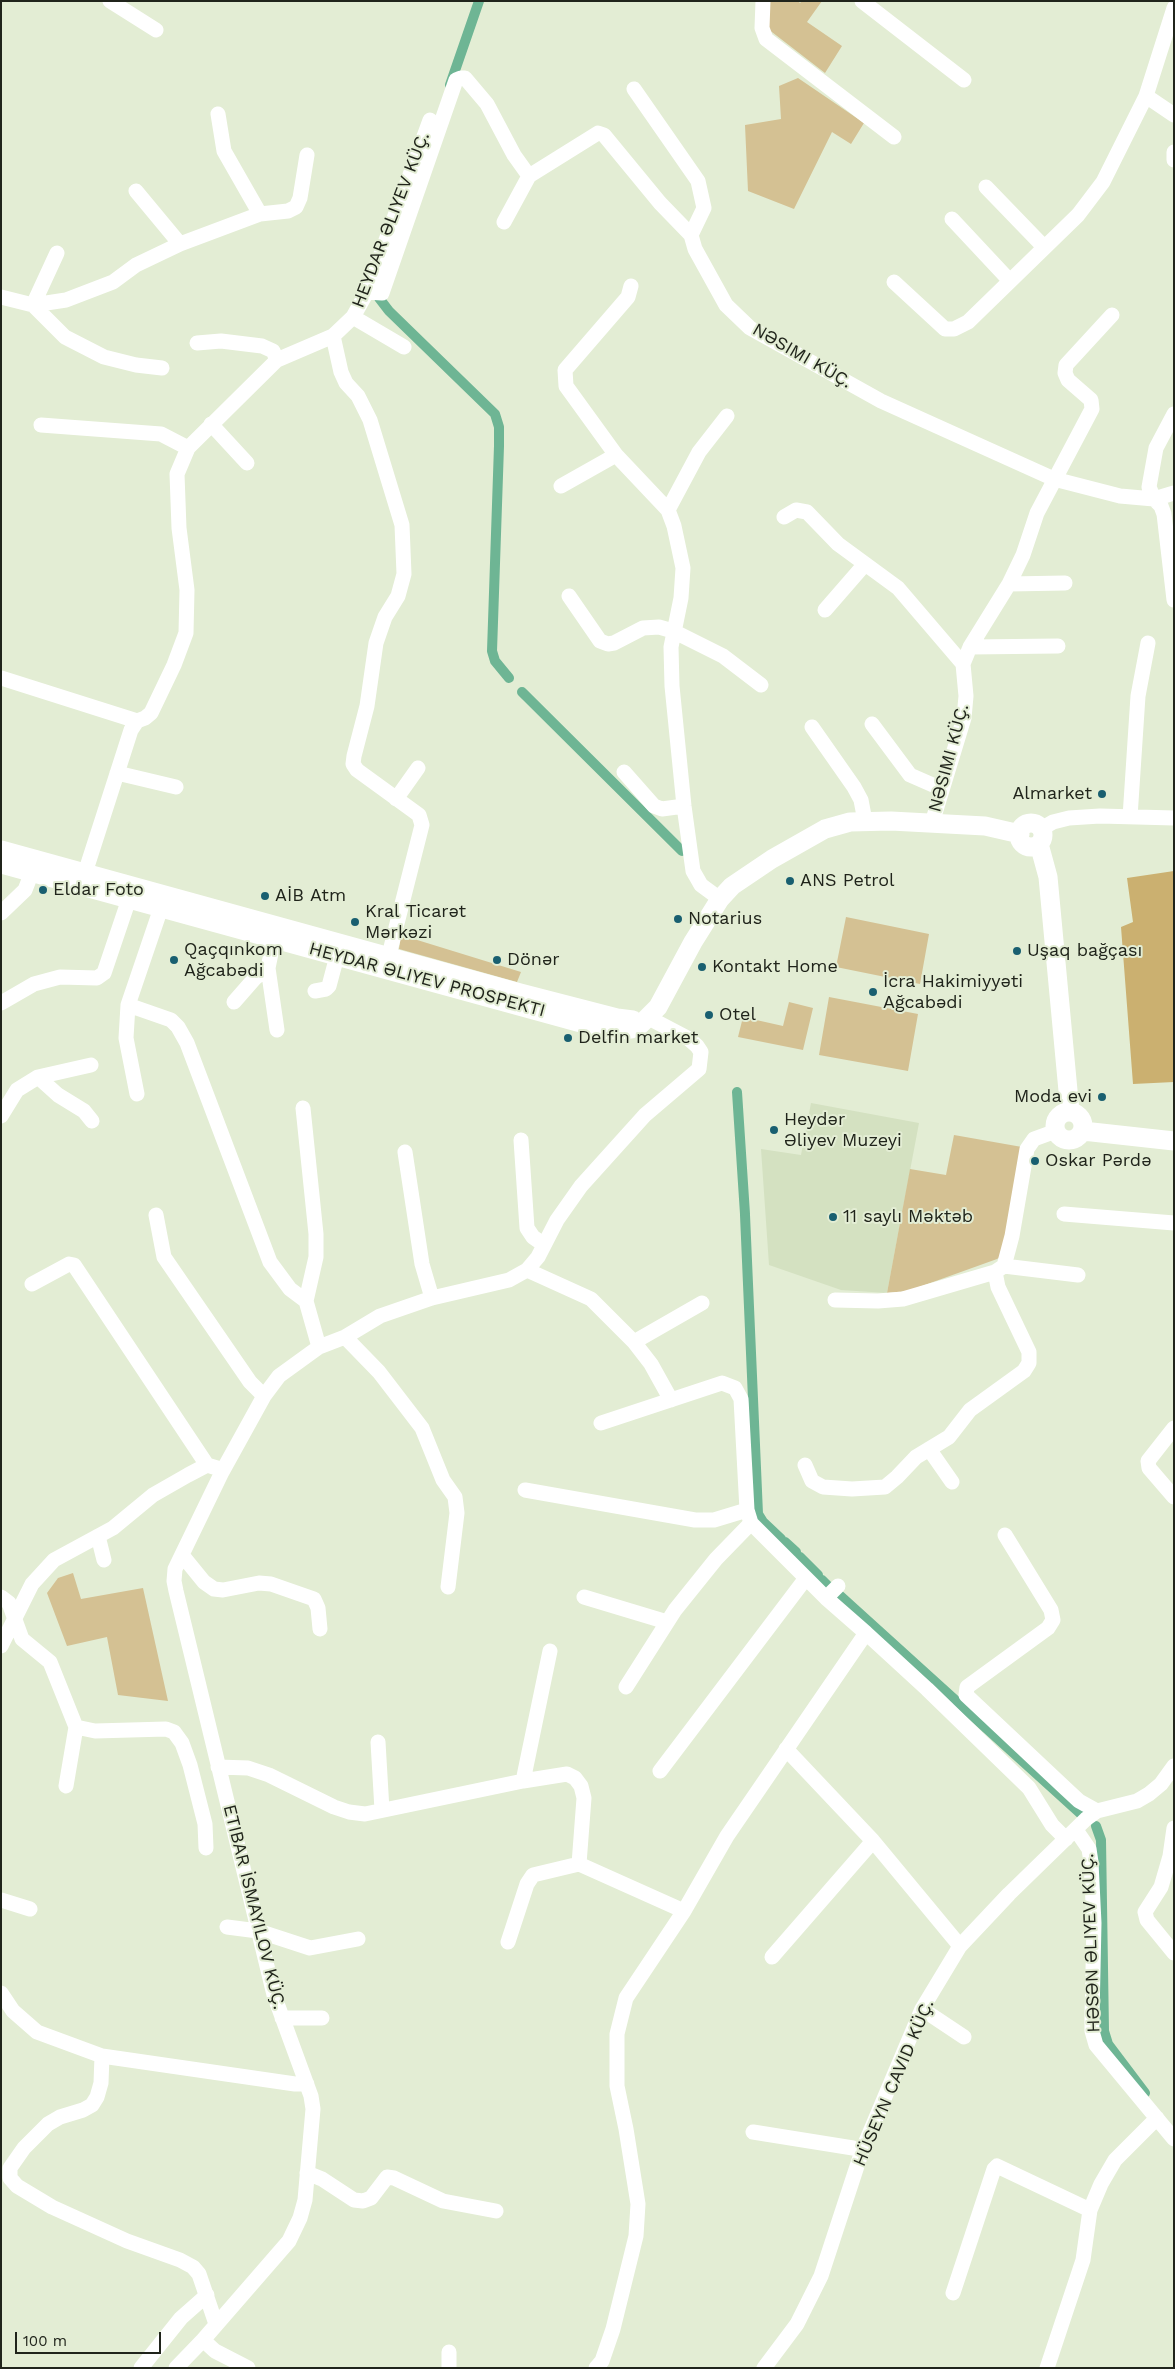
<!DOCTYPE html>
<meta charset="utf-8">
<style>
body{margin:0}
#map{position:relative;width:1175px;height:2369px;overflow:hidden;background:#e3edd4;font-family:"Work Sans",sans-serif}
canvas{display:block}
.frame{position:absolute;inset:0;border:2px solid #20241b;pointer-events:none}
.scale{position:absolute;left:15px;top:2332px;width:146px;height:22px;box-sizing:border-box;border:2px solid #20241b;border-top:0;padding-left:6px;font-size:15px;line-height:18px;white-space:nowrap;color:#20241b;-webkit-text-stroke:4px #e3edd4;paint-order:stroke}
</style>
<div id="map">
<canvas width="1175" height="2369"></canvas>
<div class="frame"></div>
<div class="scale">100 m</div>
</div>
<script>
const ctx = document.querySelector('canvas').getContext('2d');
ctx.lineJoin = 'round';
function fillPath(path, color) { ctx.fillStyle = color; ctx.fill(path, 'evenodd'); }
const toPath = rows => new Path2D(rows.map(r => 'M' + r).join(''));
function strokePath(path, color, width, dash) { ctx.strokeStyle = color; ctx.lineWidth = width; ctx.lineCap = dash ? 'butt' : 'round'; ctx.setLineDash(dash || []); ctx.stroke(path); }
function write(font, color, halo, rows, align = 'center') {
  ctx.font = font + ' "Work Sans",sans-serif'; ctx.lineWidth = 4; ctx.setLineDash([]); ctx.textBaseline = 'middle'; ctx.strokeStyle = halo; ctx.fillStyle = color; for (const [text, x, y, turn = 0] of rows) {
    ctx.save(); ctx.translate(x, y); ctx.rotate((+turn || 0) * Math.PI / 180); ctx.textAlign = isNaN(turn) ? turn : align; if (halo) ctx.strokeText(text, 0, 0); ctx.fillText(text, 0, 0); ctx.restore();
  }
}
fillPath(toPath([
 [811,1103,919,1123,887,1293,841,1290,769,1265,761,1149,801,1155]
]), '#d4e1c1');
fillPath(toPath([
 [769,1,798,1,800,3,802,1,822,1,807,22,842,46,825,73,768,29],
 [798,78,864,123,851,144,832,132,794,209,748,191,745,125,781,119,779,86],
 [846,917,929,934,920,984,836,967],
 [401,935,521,972,517,982,399,949],
 [829,997,918,1014,908,1071,819,1055],
 [789,1002,813,1008,803,1050,738,1037,743,1017,783,1026],
 [954,1135,1022,1147,1003,1255,997,1259,908,1291,887,1293,910,1169,946,1175],
 [73,1573,81,1599,143,1588,168,1701,118,1695,107,1637,67,1646,47,1593,58,1578]
]), '#d4c193');
fillPath(toPath([
 [1174,871,1174,1082,1133,1084,1121,927,1133,922,1127,878]
]), '#cbb070');
strokePath(toPath([
 [450,85,479,1],
 [379,298,389,311,495,414,499,427,499,446,492,651,495,661,509,678],
 [522,692,682,851],
 [737,1092,745,1214],
 [745,1215,758,1514,763,1522,781,1539],
 [785,1542,796,1552],
 [800,1557,818,1575],
 [822,1580,830,1588],
 [837,1593,1081,1814],
 [1096,1826,1101,1840,1104,2031,1108,2044,1145,2093]
]), '#6eb594', 10);
strokePath(toPath([
 [110,1,156,30],
 [763,1,762,28,766,39,894,137],
 [862,1,964,80],
 [634,89,698,181,704,208,691,235,695,249,726,305,750,328,881,401,1054,479,1120,496,1154,499,1174,493],
 [1146,96,1174,115],
 [218,114,224,151,260,214],
 [1174,152,1174,160],
 [529,176,598,133,604,135,660,203,691,235],
 [986,187,1044,247],
 [136,191,180,244],
 [952,219,1010,281],
 [57,253,33,305,65,337,104,357,136,365,162,368],
 [894,282,945,329,954,329,968,322,1078,215,1103,182,1146,96,1174,8],
 [631,286,628,297,565,370,566,386,616,455,668,510,674,526,683,568,681,598,671,647,672,686,684,806,693,871,701,885,720,899],
 [367,292,382,293,456,80,461,78,465,78,487,104,514,155,529,176,504,222],
 [1,297,33,305,66,300,113,282,136,265,180,244,260,214,288,211,296,207,300,198,307,155],
 [353,317,404,347],
 [333,336,341,372,346,383,358,396,370,420,402,525,404,574,398,596,385,617,376,643,367,706,354,756,353,764,357,770,419,815,422,825,389,955],
 [197,343,221,341,262,346,273,351,277,360],
 [1174,414,1156,448,1149,487,1154,499,1161,506,1164,514,1174,600],
 [211,424,247,463],
 [41,425,161,434,188,448],
 [561,486,616,455],
 [668,510,699,452,727,416],
 [784,517,796,510,807,512,838,544,898,588,963,664],
 [1009,584,1065,583],
 [569,596,600,641,608,644,614,643,643,628,659,627,673,631,723,656,761,685],
 [825,610,865,564],
 [970,647,1058,646],
 [1,678,137,721],
 [872,724,910,775,942,789],
 [812,727,854,787,861,800,865,821],
 [624,772,654,806,662,809,684,806],
 [117,773,176,787],
 [396,799,418,768],
 [1130,817,1138,696,1148,643],
 [932,823,964,718,966,696,963,664,970,647,1009,584,1023,555,1037,513,1092,409,1091,400,1068,380,1065,373,1066,365,1112,315],
 [1041,829,1053,822,1069,818,1100,816,1174,818],
 [85,873,131,730,137,721,145,718,151,713,174,665,186,633,187,590,179,528,177,474,188,448,277,360,333,336,353,317,367,292,430,120],
 [1,913,25,890,32,872],
 [274,939,268,968,277,1030],
 [315,991,326,989,329,986,337,956],
 [234,1002,255,978,268,968],
 [1,1003,34,984,60,977,97,978,104,973,129,899],
 [128,1005,171,1020,178,1027,187,1043,270,1262,290,1289,306,1301],
 [38,1077,58,1095,84,1111,92,1121],
 [137,1094,126,1038,128,1005,161,908],
 [303,1108,316,1234,316,1257,306,1301,319,1347],
 [1,1116,17,1090,38,1077,91,1065],
 [521,1140,527,1228,533,1237,543,1244],
 [405,1152,422,1264,432,1298],
 [1064,1214,1174,1223],
 [156,1215,164,1257,250,1382,264,1396],
 [1004,1266,1078,1275],
 [527,1270,591,1299,634,1342,651,1364,671,1400],
 [32,1284,69,1264,74,1265,207,1465],
 [835,1300,878,1301,903,1299,995,1272,1004,1266,1012,1236,1027,1149,1034,1139,1056,1131],
 [345,1337,379,1372,422,1428,443,1480,455,1497,457,1513,448,1587],
 [634,1342,702,1303],
 [1174,1428,1148,1461,1149,1468,1174,1497],
 [929,1449,952,1482],
 [805,1465,812,1481,823,1487,852,1489,885,1487,897,1477,916,1457,949,1437,970,1410,1024,1371,1029,1363,1029,1352,998,1287,995,1272],
 [525,1490,695,1520,714,1520,747,1510],
 [1005,1535,1051,1610,1053,1620,1048,1628,967,1687,966,1695,1065,1788,1079,1801,1097,1811],
 [98,1536,104,1560],
 [182,1555,204,1582,214,1589,223,1590,259,1583,271,1584,314,1599,318,1608,320,1629],
 [1,1597,9,1603,22,1639,50,1662,76,1727,95,1731,166,1729,174,1732,182,1743,190,1765,205,1824,206,1848],
 [584,1597,667,1622],
 [826,1598,838,1586],
 [866,1633,927,1689,1029,1788,1052,1825,1066,1839],
 [1,1646,32,1584,54,1560,113,1528,153,1495,188,1475,207,1465,217,1468,222,1472],
 [626,1687,675,1610,716,1559,751,1523],
 [378,1742,382,1810],
 [786,1749,873,1841,960,1946],
 [218,1767,248,1768,269,1775,334,1807,349,1812,365,1814,523,1781,567,1774,575,1778,581,1786,584,1798,579,1864,684,1911],
 [660,1771,806,1578],
 [523,1781,550,1651],
 [66,1786,76,1727],
 [1174,1828,1170,1856,1161,1887,1145,1912,1147,1920,1174,1953],
 [1076,1830,1089,1849,1091,1862,1094,1923,1092,2017,1092,2031,1096,2045,1174,2139],
 [1,1900,30,1909],
 [227,1927,258,1931,310,1948,358,1939],
 [508,1942,527,1884,533,1875,579,1864],
 [772,1957,873,1841],
 [1,1993,13,2011,37,2032,102,2056,101,2083,97,2097,92,2105,83,2110,60,2117,48,2124,24,2148,10,2168,10,2178,17,2186,52,2207,127,2241,180,2260,193,2267,199,2274,216,2324],
 [922,2009,964,2037],
 [282,2018,322,2018],
 [102,2056,295,2084,307,2084],
 [753,2132,853,2148,862,2151],
 [307,2173,322,2179,354,2200,363,2201,371,2198,387,2177,394,2178,443,2201,496,2211],
 [953,2293,994,2169,997,2166,1090,2210],
 [141,2368,181,2318,207,2295],
 [176,2368,203,2340],
 [248,2368,215,2351,203,2340,289,2241,300,2218,305,2200,313,2109,311,2096,274,1995,176,1591,174,1581,175,1569,222,1472,264,1396,279,1376,319,1347,345,1337,380,1316,432,1298,509,1280,527,1270,538,1257,557,1220,581,1186,645,1115,699,1069,701,1052,697,1046,689,1039,649,1018],
 [449,2368,449,2352],
 [596,2368,602,2361,613,2329,636,2236,638,2204,626,2129,617,2086,617,2034,626,1998,684,1911,727,1836,866,1633,826,1598,751,1523,747,1510,741,1399,735,1388,722,1383,601,1423],
 [764,2368,797,2324,821,2276,862,2151,922,2009,960,1946,1009,1894,1086,1819,1097,1811,1137,1801,1149,1794,1161,1784,1174,1766],
 [1047,2368,1083,2260,1090,2210,1101,2184,1115,2160,1157,2118]
]), '#fff', 15);
strokePath(toPath([
 '1019 835a12 12 0 1 1 24 0a12 12 0 1 1-24 0Z',
 [1039,844,1048,877,1070,1112],
 [1,850,520,993,617,1018,633,1020],
 [1,864,603,1029,618,1030,631,1029,640,1025,658,1007,693,942,720,899,732,886,772,859,825,829,850,822,891,821,985,826,1020,834],
 '1055 1126a14 14 0 1 1 28 0a14 14 0 1 1-28 0Z',
 [1083,1131,1174,1141]
]), '#fff', 19);
for (const [x, y, r, color] of [
 [1102,794,5,"#195f70"],
 [790,881,5,"#195f70"],
 [43,890,5,"#195f70"],
 [265,896,5,"#195f70"],
 [678,919,5,"#195f70"],
 [355,922,5,"#195f70"],
 [1017,951,5,"#195f70"],
 [174,960,5,"#195f70"],
 [497,960,5,"#195f70"],
 [702,967,5,"#195f70"],
 [873,992,5,"#195f70"],
 [709,1015,5,"#195f70"],
 [568,1038,5,"#195f70"],
 [1102,1097,5,"#195f70"],
 [774,1130,5,"#195f70"],
 [1035,1161,5,"#195f70"],
 [833,1217,5,"#195f70"]
]) { const dot = new Path2D(); dot.arc(x, y, r, 0, 2 * Math.PI); ctx.fillStyle = color; ctx.fill(dot); strokePath(dot, '#e3edd4', 2); }
write('18px', '#20241b', '#e3edd4', [
 ["HEYDAR ƏLIYEV KÜÇ.",391,220,-69],
 ["NƏSIMI KÜÇ.",802,356,30],
 ["NƏSIMI KÜÇ.",949,758,-75],
 ["HEYDAR ƏLIYEV PROSPEKTI",427,980,15],
 ["ETIBAR İSMAYILOV KÜÇ.",254,1907,76],
 ["HƏSƏN ƏLIYEV KÜÇ.",1091,1943,-92],
 ["HÜSEYN CAVID KÜÇ.",894,2083,-67]
]);
write('18px', '#20241b', '#e3edd4', [
 ["Almarket",1092,794,"right"],
 ["ANS Petrol",800,881],
 ["Eldar Foto",53,890],
 ["AİB Atm",275,896],
 ["Kral Ticarət",365,912],
 ["Mərkəzi",365,933],
 ["Notarius",688,919],
 ["Qaçqınkom",184,950],
 ["Ağcabədi",184,971],
 ["Uşaq bağçası",1027,951],
 ["Dönər",507,960],
 ["Kontakt Home",712,967],
 ["İcra Hakimiyyəti",883,982],
 ["Ağcabədi",883,1003],
 ["Otel",719,1015],
 ["Delfin market",578,1038],
 ["Moda evi",1092,1097,"right"],
 ["Heydər",784,1120],
 ["Əliyev Muzeyi",784,1141],
 ["Oskar Pərdə",1045,1161],
 ["11 saylı Məktəb",843,1217]
], 'left');
</script>
